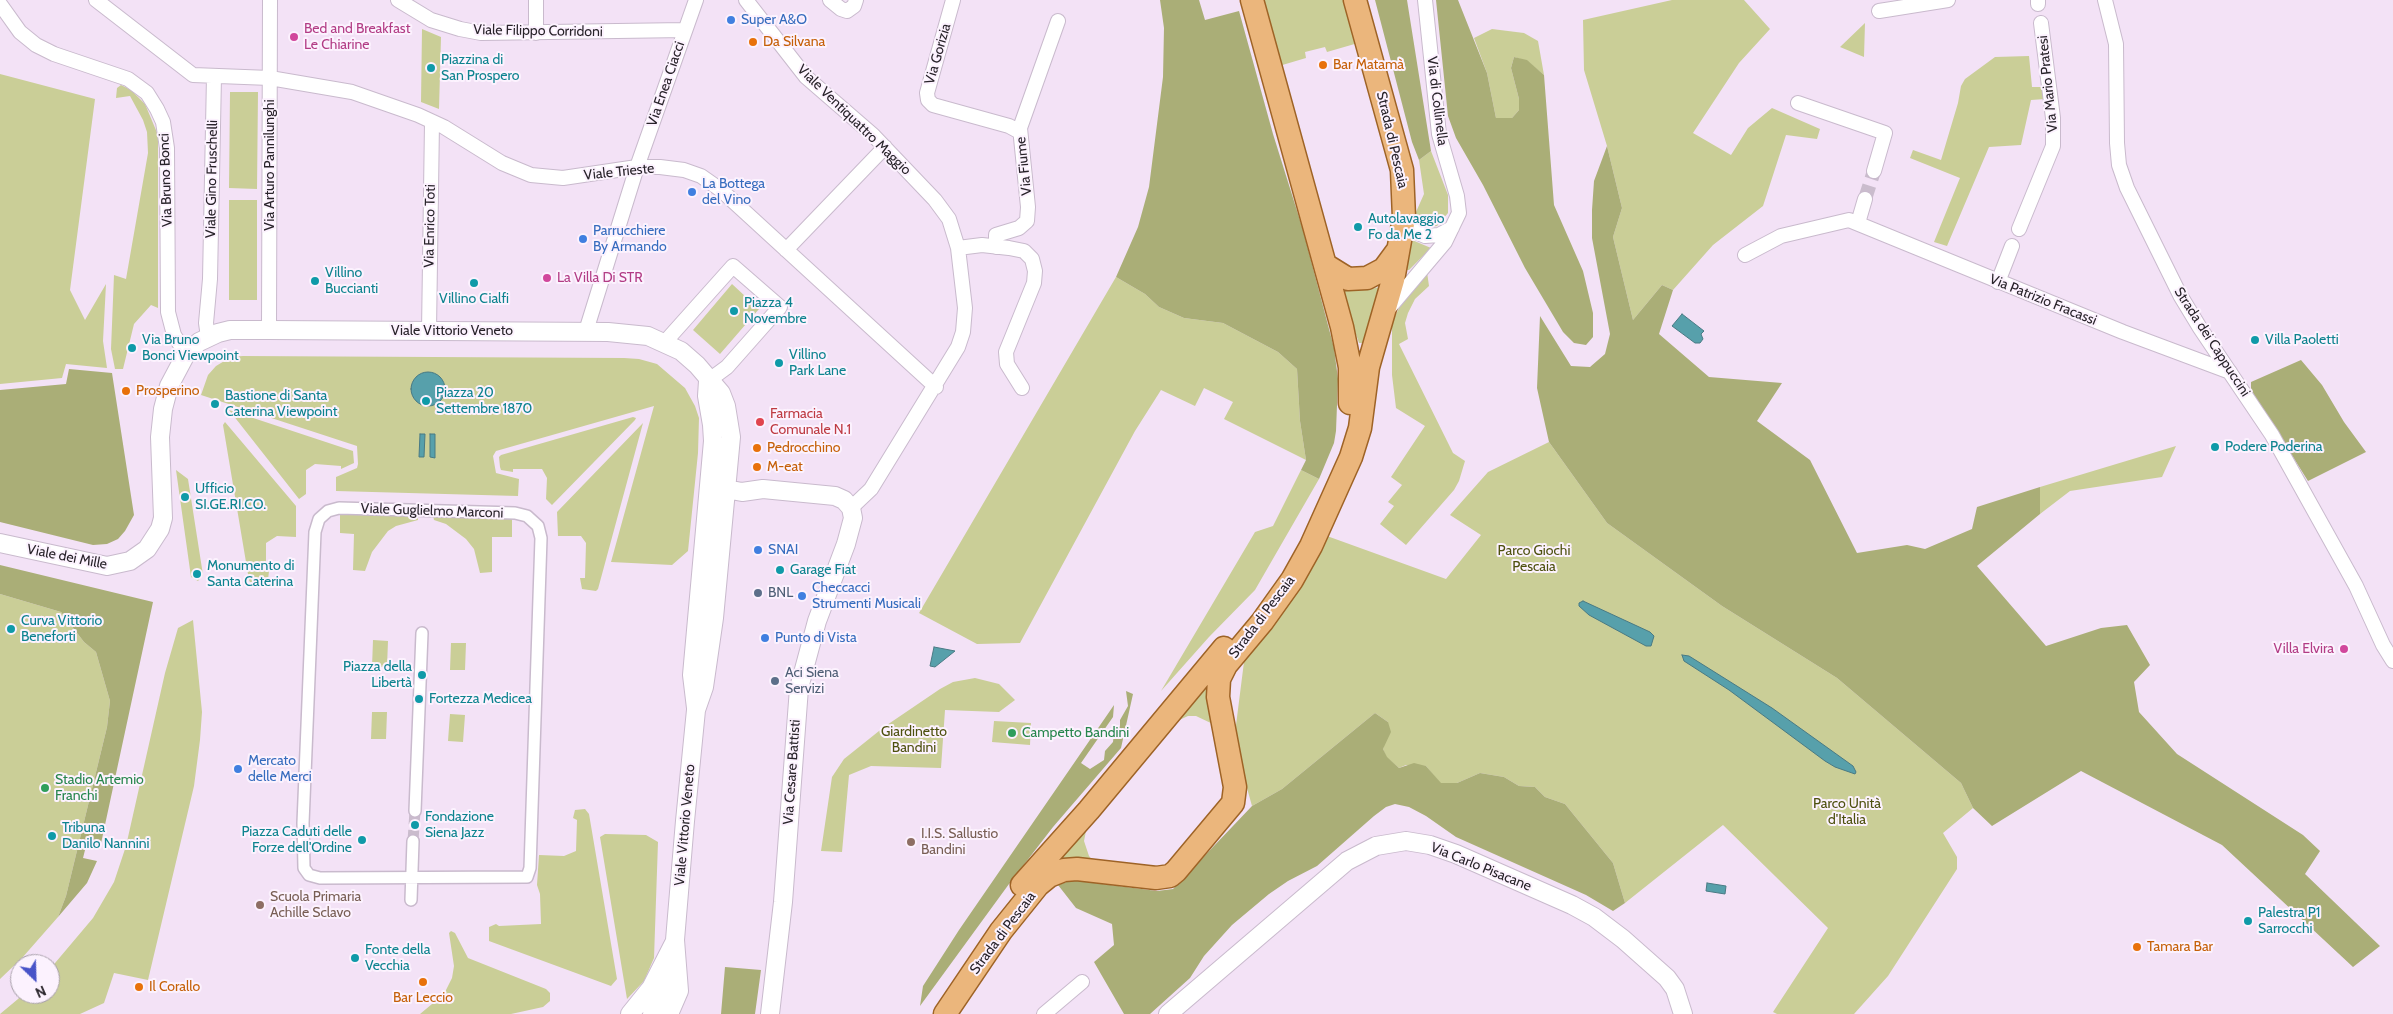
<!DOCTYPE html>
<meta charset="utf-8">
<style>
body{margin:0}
#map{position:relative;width:2393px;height:1014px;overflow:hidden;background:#f3e2f6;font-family:Cabin,sans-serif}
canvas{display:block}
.north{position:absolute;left:10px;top:954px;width:50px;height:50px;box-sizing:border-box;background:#fcf2fe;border:1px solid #a79fa9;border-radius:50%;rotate:156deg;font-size:14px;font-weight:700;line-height:20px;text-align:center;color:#28232a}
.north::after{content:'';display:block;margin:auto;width:18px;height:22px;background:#4853c8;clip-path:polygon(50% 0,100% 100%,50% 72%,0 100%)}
</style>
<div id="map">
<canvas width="2393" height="1014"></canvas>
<div class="north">N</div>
</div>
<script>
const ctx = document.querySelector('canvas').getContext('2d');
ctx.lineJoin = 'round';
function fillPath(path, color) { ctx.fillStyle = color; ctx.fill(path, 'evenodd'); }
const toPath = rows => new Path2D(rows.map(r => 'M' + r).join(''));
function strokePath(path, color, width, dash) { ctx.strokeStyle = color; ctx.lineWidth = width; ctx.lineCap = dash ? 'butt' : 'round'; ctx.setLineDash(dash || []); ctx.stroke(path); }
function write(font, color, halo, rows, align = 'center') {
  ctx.font = font + ' Cabin,sans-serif'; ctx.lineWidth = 4; ctx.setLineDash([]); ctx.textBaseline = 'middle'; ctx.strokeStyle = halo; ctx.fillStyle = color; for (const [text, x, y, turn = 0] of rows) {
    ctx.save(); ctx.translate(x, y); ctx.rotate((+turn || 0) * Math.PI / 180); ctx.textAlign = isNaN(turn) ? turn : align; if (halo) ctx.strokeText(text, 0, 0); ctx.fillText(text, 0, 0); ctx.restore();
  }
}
fillPath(toPath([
 [1261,0,1346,0,1358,43,1327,52,1325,47,1305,52,1306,58,1279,66],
 [1672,0,1744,0,1770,29,1739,63,1693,133,1731,155,1748,128,1772,108,1820,129,1817,139,1786,135,1763,206,1713,245,1673,290,1662,285,1633,320,1613,237,1622,208,1607,146,1584,70,1583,20],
 [1865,23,1864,57,1840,47],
 [422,29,441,37,439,109,421,102],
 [1492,29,1524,33,1538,41,1544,75,1527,61,1514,57,1511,68,1519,99,1519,110,1512,118,1496,118,1487,73,1474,38],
 [2029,56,2032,87,2044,87,2045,99,2031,100,2021,145,1989,147,1947,246,1934,242,1960,178,1910,158,1913,150,1941,160,1958,103,1961,86,1965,79,1995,57],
 [0,74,95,99,70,290,85,320,106,284,103,341,107,368,66,364,62,378,0,384],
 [121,85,131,90,145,104,158,135,158,308,151,305,134,324,123,369,115,369,111,349,114,275,126,279,148,153,147,132,143,120,130,96,116,98,117,88],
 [230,92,258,92,257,189,229,188],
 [1431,151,1448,195,1448,213,1437,226,1423,228,1416,219,1416,212,1424,194,1419,160],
 [229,200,257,200,257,300,229,300],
 [1412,240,1431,248,1409,270,1404,270,1402,265],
 [1427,272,1429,286,1415,299,1408,313,1405,323,1408,339,1399,344,1453,453,1465,461,1459,481,1454,490,1406,545,1380,524,1394,506,1388,502,1402,485,1391,477,1425,426,1396,408,1392,375,1392,322,1399,308],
 [1116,277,1145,294,1159,307,1184,318,1223,323,1278,352,1297,369,1300,421,1306,460,1224,419,1233,402,1204,388,1195,406,1161,390,1135,431,1020,643,977,644,919,613],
 [732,284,759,309,720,354,693,330],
 [1380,287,1363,343,1359,343,1342,293,1343,290,1347,288,1366,290],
 [243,356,624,358,639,359,657,364,685,388,695,406,699,418,698,453,688,551,672,565,611,562,654,406,496,451,493,456,496,473,519,479,518,496,336,491,336,477,357,468,358,464,357,446,201,395,208,375,216,366,231,357],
 [229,410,353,451,354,463,341,469,341,466,315,464,306,470,306,494,299,499],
 [633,417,636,418,635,420,552,505,546,499,547,478,542,469,513,469,513,472,501,470,500,467,499,457,501,455],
 [225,422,296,506,296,537,277,536,266,543,266,570,269,571,268,580,264,583,250,582,249,580,223,425],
 [643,423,598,589,596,591,582,589,580,578,585,578,586,543,581,536,558,536,557,512],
 [1549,442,1607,523,1722,606,1837,678,1961,783,1973,808,1943,833,1957,857,1957,869,1888,976,1854,1014,1777,1014,1773,1012,1828,928,1723,825,1625,903,1613,863,1565,804,1545,797,1535,787,1519,786,1504,777,1480,773,1457,783,1440,783,1426,766,1406,765,1399,768,1386,757,1383,749,1388,722,1375,713,1282,789,1252,806,1240,763,1235,733,1245,654,1327,536,1446,579,1481,535,1450,515,1488,472],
 [2176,446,2162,477,2070,491,2040,514,2040,487],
 [176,470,188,479,203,575,198,581,191,577],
 [1301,470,1319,479,1255,590,1209,637,1161,691,1255,532,1273,526],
 [340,513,418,515,418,520,396,526,388,531,372,552,365,571,353,570,354,534,340,533],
 [433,515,512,517,512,537,492,537,492,572,480,573,474,549,466,539,446,524,434,520],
 [0,594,61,612,84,642,96,652,110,701,107,727,66,896,58,917,22,958,0,979],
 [193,620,202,712,200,740,194,786,148,980,114,973,104,1003,80,1014,0,1014,24,994,50,994,50,969,93,918,114,882,126,846,165,673,178,628],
 [373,640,388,641,387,667,372,667],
 [451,643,466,643,465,670,450,670],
 [1218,667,1215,725,1196,716,1188,716,1175,722],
 [975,678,999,684,1015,700,999,712,945,710,941,768,871,766,849,775,842,852,821,851,832,777,844,759,884,727,940,689,953,682],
 [372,712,387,712,386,739,371,739],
 [450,714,465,715,463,742,448,741],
 [994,721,1031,723,1030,745,992,742],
 [585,809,589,814,617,979,611,986,489,941,489,927,496,924,499,926,541,924,540,894,537,885,539,855,564,856,576,851,577,820,573,818,575,810],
 [1088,821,1084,841,1089,856,1093,861,1054,864],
 [605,834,646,835,658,842,654,958,644,981,627,999,600,837],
 [451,931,455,933,468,958,546,989,550,993,550,1001,543,1007,511,1014,420,1014,444,994,452,978,454,966,449,933]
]), '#cace97');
fillPath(toPath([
 [1160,0,1199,0,1205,20,1239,11,1273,134,1303,230,1334,348,1338,379,1336,431,1334,443,1319,479,1301,470,1306,460,1300,421,1297,369,1278,352,1223,323,1184,318,1159,307,1145,294,1116,277,1138,227,1149,187,1163,77,1164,28],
 [1375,0,1407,0,1431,151,1419,160,1412,142],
 [1436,0,1458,0,1487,73,1496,118,1512,118,1519,110,1519,99,1511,68,1514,57,1527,60,1544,75,1554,205,1583,271,1593,313,1593,337,1586,345,1574,343,1563,332,1525,268,1483,185,1456,138,1448,116],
 [1607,146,1622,208,1613,237,1633,320,1662,285,1673,290,1659,334,1709,377,1782,383,1757,421,1810,460,1857,553,1907,545,1925,549,1972,529,1977,507,2040,487,2040,514,1977,566,2046,646,2101,628,2127,625,2150,665,2134,682,2139,712,2177,754,2303,835,2320,851,2305,874,2380,946,2353,967,2222,845,2081,771,1992,826,1973,808,1961,783,1837,678,1722,606,1607,523,1549,442,1537,388,1540,316,1571,366,1590,367,1605,354,1610,334,1592,238,1592,210,1594,181],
 [2301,360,2322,385,2344,422,2366,452,2308,481,2251,390,2251,382],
 [69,369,112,373,134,515,125,531,118,539,107,544,93,545,0,522,0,390,66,384],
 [0,565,153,602,100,848,86,846,83,858,97,861,87,883,58,917,66,896,107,727,110,701,96,652,84,642,61,612,0,594],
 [1126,691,1133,694,1121,748,1053,827,1009,884,920,1006,923,986,959,930,1114,705,1113,717,1081,763,1090,769,1104,760,1105,751,1113,742,1114,733,1120,726,1120,720,1128,706],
 [1375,713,1388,722,1391,732,1383,749,1387,757,1399,768,1414,763,1426,766,1441,783,1457,783,1480,773,1504,777,1519,786,1535,787,1545,797,1565,804,1613,863,1625,903,1613,911,1586,895,1456,837,1426,816,1409,807,1395,804,1386,807,1374,816,1317,866,1288,881,1269,894,1232,925,1204,956,1190,978,1150,1014,1124,1014,1094,962,1114,945,1112,924,1076,908,1058,885,1072,880,1157,891,1173,889,1252,806,1282,789],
 [725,967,761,970,755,1014,721,1014]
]), '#aaae77');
const water = toPath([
 [1682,314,1704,331,1701,334,1703,339,1700,343,1695,343,1672,326,1682,314],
 '411 389a17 17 0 1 1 34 0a17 17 0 1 1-34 0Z',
 [420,434,425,434,424,457,419,457,420,434],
 [430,434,435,434,435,458,430,457,430,434],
 [1583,601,1650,632,1654,636,1651,646,1646,646,1589,615,1579,606,1579,603,1583,601],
 [934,647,955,651,935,667,930,666,934,647],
 [1682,655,1689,656,1772,708,1853,766,1856,772,1855,774,1835,767,1825,761,1729,690,1684,661,1682,655],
 [1707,883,1726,886,1725,894,1706,891,1707,883]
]);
fillPath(water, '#57a0ab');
strokePath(water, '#497a84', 1);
strokePath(toPath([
 [413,841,415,811]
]), '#cabccd', 11, [11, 5.5]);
strokePath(toPath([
 [1865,199,1874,171]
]), '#cabccd', 14, [14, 7]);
const pedestrian = toPath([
 [339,508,515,513,527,516,538,526,541,538,530,868,527,877,320,878,309,875,304,868,303,823,315,532,319,519,328,511,339,508],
 [415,811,422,633],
 [411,900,413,841]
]);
const minor = toPath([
 [96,0,193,75,270,78,352,92,418,115,444,127,502,163,531,175,563,178,637,167,660,167,684,170,701,176,721,190,936,387],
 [398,0,431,20,460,29,481,33,685,30],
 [536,0,536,33],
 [746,0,806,77,873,135,935,200,949,219,958,248,965,308,963,332,958,347,871,489,851,508],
 [830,0,841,9,847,11,854,6,856,0],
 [953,0,927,93,928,100,933,105,1009,126,1020,132],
 [2038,0,2038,4],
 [2105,0,2116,44,2117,143,2119,165,2127,188,2180,295,2200,328,2272,435,2356,586,2383,645,2393,661],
 [0,4,20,32,36,45,54,54,128,79,147,93,157,109,163,122,167,148,168,312,174,335,186,354],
 [1879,11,1948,0],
 [1798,103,1885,133,1874,171],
 [1404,218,1418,233,1425,236,1439,235,1452,228],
 [1858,223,1865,199],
 [2019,229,2053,146,2053,118,2041,23],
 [996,247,996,235,1019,228,1027,221,1028,207,1020,128,1058,21],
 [958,248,982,245,1009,248,1024,251,1032,259,1035,271,1034,283,1006,352,1007,364,1022,388],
 [786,250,885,147],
 [1745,255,1781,236,1849,220,2123,332,2230,372],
 [1998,282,2012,246],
 [1390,307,1445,242,1459,213,1457,196,1439,134,1425,0],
 [269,330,270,0],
 [429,331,432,122],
 [586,331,637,167,696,0],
 [208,337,206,323,210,279,214,76],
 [665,342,733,266,780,307,727,367,708,381],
 [1044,1014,1082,982]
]);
const tertiary = toPath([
 [726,489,742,492,763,489,835,496,844,500,851,508,853,518,846,544,817,621,799,688,783,902,770,1014],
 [0,543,107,566,130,561,147,549,160,529,163,518,160,437,163,409,169,386,186,354,199,342,218,333,230,330,269,330,608,332,648,336,681,351,697,365,721,393,726,406,731,437,714,618,704,687,696,710,685,821,675,940,679,991,669,1014],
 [696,708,692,675,713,441,712,425,707,396,708,381],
 [630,1014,651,988,674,943],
 [652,1014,660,1002,675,965],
 [1168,1014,1347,861,1376,846,1406,841,1430,845,1456,854,1572,905,1594,917,1623,939,1667,978,1675,989,1683,1014]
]);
const primary = toPath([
 [1252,0,1342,327,1350,367,1350,403],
 [1327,266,1348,279,1367,278,1384,269,1398,250],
 [1022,885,1089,810,1224,648],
 [945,1014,1001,931,1038,885,1049,876,1064,870,1077,869,1156,878,1170,876,1176,871,1233,803,1235,787,1218,697,1219,679,1226,665,1262,622,1292,580,1311,546,1351,457,1360,428,1368,367,1393,280,1404,218,1402,170,1355,0]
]);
strokePath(pedestrian, '#c9bacd', 14);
strokePath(minor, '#c9bacd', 16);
strokePath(tertiary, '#c9bacd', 20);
strokePath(primary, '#9e6326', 25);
strokePath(pedestrian, '#fff', 11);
strokePath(minor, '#fff', 14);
strokePath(tertiary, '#fff', 18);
strokePath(primary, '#ebb67c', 22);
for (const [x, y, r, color] of [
 [731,20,5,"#3f7fe0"],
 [294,37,5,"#d1479c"],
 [753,42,5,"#e8710a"],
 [1323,65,5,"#e8710a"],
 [431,68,5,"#0f9aa8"],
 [692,192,5,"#3f7fe0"],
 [1358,227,5,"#0f9aa8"],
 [583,239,5,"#3f7fe0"],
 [547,278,5,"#d1479c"],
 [315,281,5,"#0f9aa8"],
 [474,283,5,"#0f9aa8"],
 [734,311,5,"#0f9aa8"],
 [2255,340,5,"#0f9aa8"],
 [132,348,5,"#0f9aa8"],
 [779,363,5,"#0f9aa8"],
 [126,391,5,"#e8710a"],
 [426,401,5,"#0f9aa8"],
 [215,404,5,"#0f9aa8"],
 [760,422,5,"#e0444e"],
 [2215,447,5,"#0f9aa8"],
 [757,448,5,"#e8710a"],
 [757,467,5,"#e8710a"],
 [185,497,5,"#0f9aa8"],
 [758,550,5,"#3f7fe0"],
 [780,570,5,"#0f9aa8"],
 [197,574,5,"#0f9aa8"],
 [758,593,5,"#5c6f8a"],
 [802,596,5,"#3f7fe0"],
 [11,629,5,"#0f9aa8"],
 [765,638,5,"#3f7fe0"],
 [2344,649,5,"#d1479c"],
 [422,675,5,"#0f9aa8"],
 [775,681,5,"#5c6f8a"],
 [419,699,5,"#0f9aa8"],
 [1012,733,5,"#2e9e5b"],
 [238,769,5,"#3f7fe0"],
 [45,788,5,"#2e9e5b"],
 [415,825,5,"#0f9aa8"],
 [52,836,5,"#0f9aa8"],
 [362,840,5,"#0f9aa8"],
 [911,842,5,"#8d6e63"],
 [260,905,5,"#8d6e63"],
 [2248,921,5,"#0f9aa8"],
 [2137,947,5,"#e8710a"],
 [355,958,5,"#0f9aa8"],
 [423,982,5,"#e8710a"],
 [139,987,5,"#e8710a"]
]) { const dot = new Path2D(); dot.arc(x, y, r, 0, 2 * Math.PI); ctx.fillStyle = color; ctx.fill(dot); strokePath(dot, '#fcf2fe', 2); }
write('14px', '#366cbe', '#fcf2fe', [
 ["Super A&O",741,20],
 ["La Bottega",702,184],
 ["del Vino",702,200],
 ["Parrucchiere",593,231],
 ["By Armando",593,247],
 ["SNAI",768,550],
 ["Checcacci",812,588],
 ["Strumenti Musicali",812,604],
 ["Punto di Vista",775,638],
 ["Mercato",248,761],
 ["delle Merci",248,777]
], 'left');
write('14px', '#b23c85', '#fcf2fe', [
 ["Bed and Breakfast",304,29],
 ["Le Chiarine",304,45],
 ["La Villa Di STR",557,278],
 ["Villa Elvira",2334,649,"right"]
], 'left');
write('14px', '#28232a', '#fcf2fe', [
 ["Viale Filippo Corridoni",538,31,1],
 ["Via Gorizia",938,54,-74],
 ["Via Enea Ciacci",666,84,-71],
 ["Via Mario Pratesi",2048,84,-96],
 ["Via di Collinella",1437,101,83],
 ["Viale Ventiquattro Maggio",854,120,44],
 ["Strada di Pescaia",1392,140,77],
 ["Via Arturo Pannilunghi",270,165,-90],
 ["Via Fiume",1024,166,-96],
 ["Viale Trieste",619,172,-6],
 ["Viale Gino Fruschelli",212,179,-89],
 ["Via Bruno Bonci",166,180,-92],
 ["Via Enrico Toti",430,226,-89],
 ["Via Patrizio Fracassi",2043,300,22],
 ["Viale Vittorio Veneto",452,331],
 ["Strada dei Cappuccini",2212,342,57],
 ["Viale Guglielmo Marconi",432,511,2],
 ["Viale dei Mille",67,557,11],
 ["Strada di Pescaia",1262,617,-53],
 ["Via Cesare Battisti",792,772,-86],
 ["Viale Vittorio Veneto",685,825,-85],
 ["Via Carlo Pisacane",1481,867,22],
 ["Strada di Pescaia",1003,933,-53]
]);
write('14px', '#c56008', '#fcf2fe', [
 ["Da Silvana",763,42],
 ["Bar Matamà",1333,65],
 ["Prosperino",136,391],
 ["Pedrocchino",767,448],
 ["M-eat",767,467],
 ["Tamara Bar",2147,947],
 ["Il Corallo",149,987],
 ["Bar Leccio",423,998,"center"]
], 'left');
write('14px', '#0d838f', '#fcf2fe', [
 ["Piazzina di",441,60],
 ["San Prospero",441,76],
 ["Autolavaggio",1368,219],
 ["Fo da Me 2",1368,235],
 ["Villino",325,273],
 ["Buccianti",325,289],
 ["Villino Cialfi",474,299,"center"],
 ["Piazza 4",744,303],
 ["Novembre",744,319],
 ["Via Bruno",142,340],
 ["Bonci Viewpoint",142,356],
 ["Villa Paoletti",2265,340],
 ["Villino",789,355],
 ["Park Lane",789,371],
 ["Piazza 20",436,393],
 ["Settembre 1870",436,409],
 ["Bastione di Santa",225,396],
 ["Caterina Viewpoint",225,412],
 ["Podere Poderina",2225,447],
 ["Ufficio",195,489],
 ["SI.GE.RI.CO.",195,505],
 ["Monumento di",207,566],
 ["Santa Caterina",207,582],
 ["Garage Fiat",790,570],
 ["Curva Vittorio",21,621],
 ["Beneforti",21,637],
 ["Piazza della",412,667,"right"],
 ["Libertà",412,683,"right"],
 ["Fortezza Medicea",429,699],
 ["Fondazione",425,817],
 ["Siena Jazz",425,833],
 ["Tribuna",62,828],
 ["Danilo Nannini",62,844],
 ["Piazza Caduti delle",352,832,"right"],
 ["Forze dell'Ordine",352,848,"right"],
 ["Palestra P1",2258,913],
 ["Sarrocchi",2258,929],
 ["Fonte della",365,950],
 ["Vecchia",365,966]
], 'left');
write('14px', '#be3a42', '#fcf2fe', [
 ["Farmacia",770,414],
 ["Comunale N.1",770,430]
], 'left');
write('14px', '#4d500e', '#fcf2fe', [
 ["Parco Giochi",1534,551],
 ["Pescaia",1534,567],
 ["Giardinetto",914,732],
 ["Bandini",914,748],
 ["Parco Unità",1847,804],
 ["d'Italia",1847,820]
]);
write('14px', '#4e5e75', '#fcf2fe', [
 ["BNL",768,593],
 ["Aci Siena",785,673],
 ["Servizi",785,689]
], 'left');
write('14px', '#27864d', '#fcf2fe', [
 ["Campetto Bandini",1022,733],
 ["Stadio Artemio",55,780],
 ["Franchi",55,796]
], 'left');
write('14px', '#785e54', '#fcf2fe', [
 ["I.I.S. Sallustio",921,834],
 ["Bandini",921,850],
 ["Scuola Primaria",270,897],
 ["Achille Sclavo",270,913]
], 'left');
</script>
